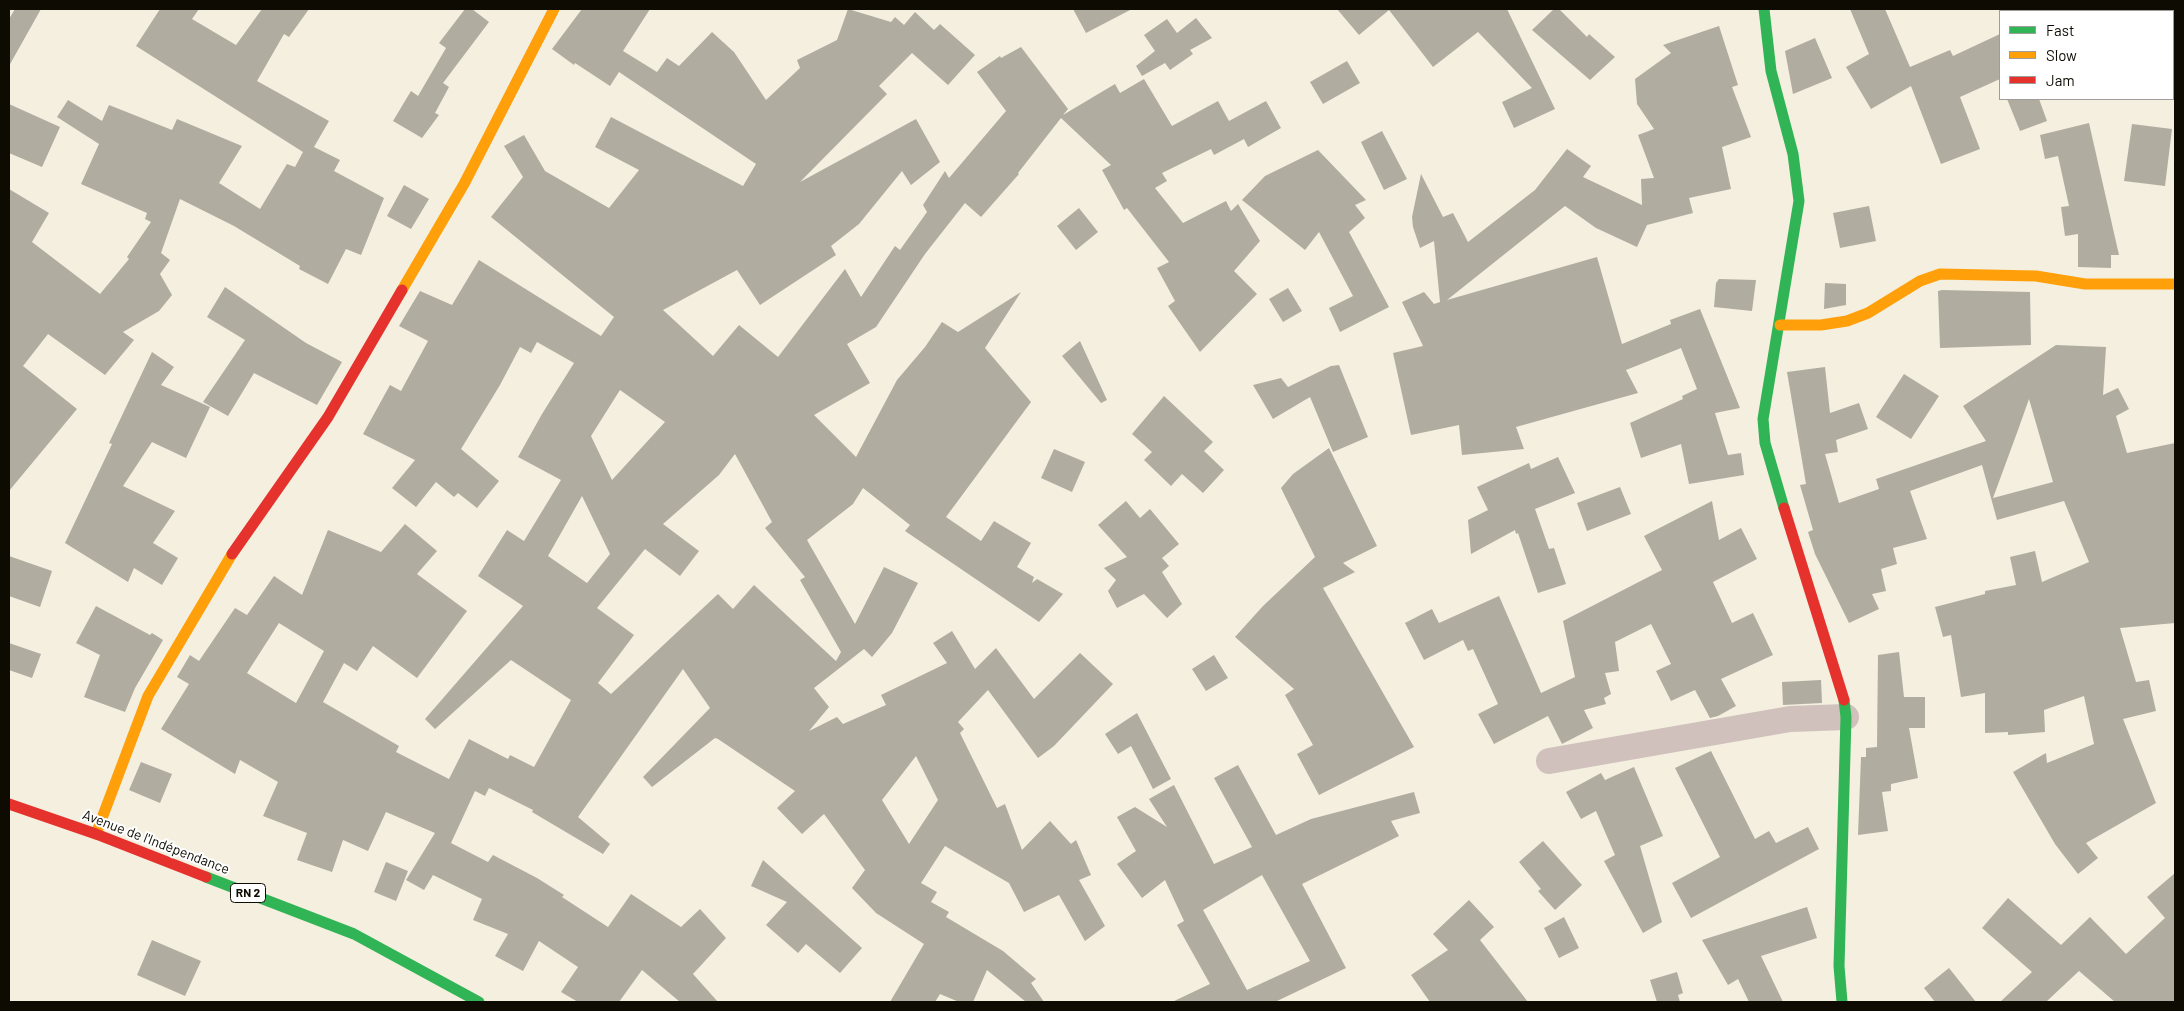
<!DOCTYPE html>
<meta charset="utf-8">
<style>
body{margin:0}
#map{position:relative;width:2184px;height:1011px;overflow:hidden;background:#f4efdf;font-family:Barlow,sans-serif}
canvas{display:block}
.frame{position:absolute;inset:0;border:10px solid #0e0b03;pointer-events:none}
.legend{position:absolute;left:1999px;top:10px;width:175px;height:90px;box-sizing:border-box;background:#fff;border:1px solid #9f9d9a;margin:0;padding:6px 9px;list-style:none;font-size:15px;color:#0e0b03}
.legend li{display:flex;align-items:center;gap:10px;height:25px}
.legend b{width:25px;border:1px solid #9f9d9a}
</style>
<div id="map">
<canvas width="2184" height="1011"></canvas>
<div class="frame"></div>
<ul class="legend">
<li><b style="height:6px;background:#30b455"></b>Fast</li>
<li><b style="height:6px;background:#ff9f0a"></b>Slow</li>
<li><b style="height:6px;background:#e5322d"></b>Jam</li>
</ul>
</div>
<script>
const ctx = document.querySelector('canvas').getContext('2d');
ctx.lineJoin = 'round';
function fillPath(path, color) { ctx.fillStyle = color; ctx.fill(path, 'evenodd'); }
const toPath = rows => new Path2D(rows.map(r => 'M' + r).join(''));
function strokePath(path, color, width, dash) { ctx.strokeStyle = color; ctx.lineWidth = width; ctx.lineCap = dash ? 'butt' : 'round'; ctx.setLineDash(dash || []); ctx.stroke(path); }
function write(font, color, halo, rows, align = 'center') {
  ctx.font = font + ' Barlow,sans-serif'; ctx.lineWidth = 4; ctx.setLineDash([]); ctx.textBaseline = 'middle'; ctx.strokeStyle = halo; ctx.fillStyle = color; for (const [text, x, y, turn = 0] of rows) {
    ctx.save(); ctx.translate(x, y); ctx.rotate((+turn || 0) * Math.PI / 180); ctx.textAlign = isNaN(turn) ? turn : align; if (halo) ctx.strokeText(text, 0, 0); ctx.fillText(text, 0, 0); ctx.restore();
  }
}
fillPath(toPath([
 [15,9,41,9,9,66,9,19],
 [160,9,199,9,192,19,236,45,262,9,309,9,289,37,284,34,257,81,329,121,314,147,340,160,334,171,384,198,361,255,346,249,328,284,299,269,300,266,234,226,180,199,161,253,170,260,160,274,172,295,159,311,123,332,134,340,105,375,48,334,23,366,77,409,9,491,9,189,49,213,32,242,100,294,129,259,127,257,151,222,145,219,147,213,81,184,99,144,57,117,68,100,102,121,109,105,172,130,177,119,242,146,219,183,260,209,287,164,295,167,303,152,136,46],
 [465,9,472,9,489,22,443,83,449,87,435,113,439,115,422,138,393,121,411,91,418,96,446,48,439,43],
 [582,9,650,9,623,51,657,72,667,58,679,66,712,32,734,52,766,100,800,68,797,60,837,40,848,9,891,22,895,17,904,25,915,12,934,30,940,24,975,55,948,85,912,53,879,86,887,94,800,182,916,119,940,162,911,185,902,171,859,224,831,246,836,255,760,305,737,270,663,310,713,356,739,325,778,357,845,269,861,297,895,246,900,250,927,212,923,205,945,171,949,178,1006,111,977,72,1000,56,1001,58,1021,47,1068,109,1063,115,1115,84,1120,93,1144,79,1172,126,1218,101,1229,121,1266,101,1281,128,1248,147,1244,139,1214,155,1211,149,1162,173,1167,181,1155,188,1183,223,1226,201,1231,211,1238,204,1260,241,1234,271,1257,294,1200,352,1168,306,1175,301,1157,268,1169,262,1127,208,1124,210,1102,170,1111,165,1061,118,1018,173,1019,174,981,217,965,203,925,254,876,327,847,344,870,383,814,415,856,457,897,380,925,347,942,322,958,332,1021,292,985,348,1031,402,946,517,981,541,994,521,1031,543,1017,567,1034,577,1032,583,1037,579,1063,594,1039,622,905,531,910,525,863,488,853,504,807,540,855,624,884,567,918,583,892,633,872,657,864,649,814,688,829,707,809,731,837,717,843,724,886,705,881,695,947,663,933,643,952,631,975,669,996,648,1034,699,1080,653,1113,684,1054,746,1038,758,988,690,958,722,964,729,960,733,997,808,1005,804,1022,850,1050,821,1071,844,1076,840,1091,875,1079,880,1105,926,1085,941,1059,895,1024,912,1009,883,945,846,921,883,937,892,931,902,949,912,946,917,1003,951,1036,979,1031,983,1044,1002,1026,1002,987,970,973,1002,959,1002,940,994,935,1002,890,1002,924,944,876,913,852,888,865,870,824,814,802,834,777,808,795,791,718,739,715,738,652,787,643,777,710,708,683,669,578,817,610,844,603,854,532,812,533,810,489,788,485,796,475,791,451,843,488,862,493,855,537,878,564,895,562,897,608,927,631,894,681,927,700,909,726,938,693,974,718,1002,680,1002,642,970,619,1002,578,1002,561,992,578,967,539,941,523,971,495,956,508,934,473,920,482,899,433,875,424,890,406,880,435,833,386,812,368,851,343,840,332,872,297,860,307,833,263,816,278,782,240,760,235,774,161,729,189,684,177,677,190,655,199,661,235,608,247,615,274,576,302,595,328,530,381,552,405,524,437,551,417,574,467,611,417,678,373,646,357,671,344,663,323,702,399,746,396,752,449,779,469,739,508,759,510,755,534,767,571,700,511,660,435,729,425,719,523,606,478,576,507,530,524,541,561,480,518,457,542,414,574,363,537,342,531,353,520,347,500,385,461,449,499,481,477,508,458,493,454,497,436,482,416,507,392,488,415,460,363,434,390,385,401,391,428,341,399,326,420,291,452,305,479,260,601,336,614,317,491,217,523,177,504,146,524,135,545,171,609,208,639,170,595,147,611,117,743,186,756,164,619,72,610,86,575,63,574,65,552,49],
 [620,390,665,422,612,480,591,436],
 [735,454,772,522,765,528,805,577,800,580,841,652,836,661,754,585,733,609,718,594,611,694,598,683,634,635,597,608,645,549,680,576,699,551,663,524,719,475],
 [582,496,610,554,587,583,548,556],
 [279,623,324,651,296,703,247,673],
 [916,756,938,800,909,844,882,800],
 [1073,9,1132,9,1086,33],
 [1337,9,1507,9,1555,109,1514,128,1502,102,1532,88,1478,32,1433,67,1389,10,1359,35],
 [1554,9,1559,9,1587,37,1589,34,1615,57,1590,80,1532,30],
 [1850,9,1885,9,1910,67,1950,50,1953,56,2000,34,2000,79,1960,97,1980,149,1941,164,1911,86,1871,109,1846,67,1869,54],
 [1196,18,1212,38,1190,50,1193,54,1170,70,1165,63,1142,76,1136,66,1155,51,1144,35,1167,19,1177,33],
 [1719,26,1738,85,1732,87,1751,137,1722,147,1731,189,1689,198,1693,213,1647,225,1637,247,1596,228,1565,206,1447,300,1597,257,1622,344,1671,324,1670,320,1700,309,1740,408,1715,413,1728,455,1741,453,1744,475,1689,484,1681,444,1641,458,1630,423,1683,399,1682,396,1697,389,1681,348,1626,370,1638,393,1516,427,1524,449,1462,455,1459,425,1411,435,1393,353,1423,346,1402,302,1424,292,1434,304,1440,302,1434,241,1420,248,1413,227,1412,217,1421,174,1443,217,1453,213,1468,242,1535,190,1567,149,1591,166,1583,177,1642,205,1641,179,1654,178,1638,135,1654,129,1637,104,1635,79,1671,53,1663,45],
 [1815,38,1832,78,1793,94,1785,51],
 [1347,61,1360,83,1323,104,1310,82],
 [2007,99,2039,99,2047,121,2020,131],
 [9,104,60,127,42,167,9,153],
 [2089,123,2119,255,2111,255,2111,268,2078,267,2078,234,2065,236,2061,207,2069,206,2058,156,2045,159,2040,135],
 [2132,124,2172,129,2165,186,2124,181],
 [1382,131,1407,179,1384,190,1361,142],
 [1318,150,1366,200,1355,205,1365,218,1349,232,1389,307,1340,332,1329,308,1353,296,1319,232,1305,250,1242,200,1265,176],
 [404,185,429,199,411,229,387,216],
 [1869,206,1876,241,1840,248,1833,213],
 [1079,208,1098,232,1076,250,1057,226],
 [1719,279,1756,280,1752,311,1714,307,1716,283],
 [1825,283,1846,284,1846,305,1824,309],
 [225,287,306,343,342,362,317,405,254,373,228,416,203,402,245,340,207,317],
 [1288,288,1302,311,1283,322,1269,299],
 [1942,290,2030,292,2031,345,1940,348,1938,291],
 [1080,341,1107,400,1101,403,1062,356],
 [2056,345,2106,347,2103,395,2118,388,2129,409,2116,416,2127,453,2175,443,2175,623,2120,628,2136,682,2149,680,2156,711,2123,719,2156,803,2086,843,2098,858,2078,874,2055,844,2013,772,2046,753,2047,763,2094,744,2084,696,2044,710,2045,732,2008,735,2008,732,1985,733,1985,693,1961,697,1951,635,1943,637,1935,607,1985,594,1985,591,2016,585,2010,557,2035,551,2042,582,2089,562,2064,501,1997,520,1982,465,1910,491,1927,539,1893,548,1897,564,1881,569,1886,591,1872,594,1879,609,1849,623,1815,554,1808,532,1813,530,1800,485,1806,484,1787,372,1825,367,1830,413,1859,403,1868,429,1836,440,1838,452,1825,454,1839,503,1879,489,1876,479,1986,441,1963,406],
 [2029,399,2053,482,1993,498,2018,430],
 [152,352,174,367,161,385,210,407,186,458,152,442,123,486,175,511,153,543,178,558,162,585,134,568,128,582,65,543,112,444,109,443],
 [1339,365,1368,437,1333,452,1310,397,1273,419,1253,385,1281,378,1288,387,1331,366],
 [1904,374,1939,396,1911,439,1876,417],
 [1164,396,1213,442,1204,451,1224,470,1203,493,1182,474,1171,486,1144,460,1152,452,1132,434],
 [1329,448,1377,546,1343,563,1355,572,1323,588,1414,747,1319,795,1297,754,1313,745,1285,695,1294,689,1235,637,1263,606,1315,557,1281,488,1293,474],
 [1054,449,1085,462,1072,492,1041,478],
 [1558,457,1575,493,1535,509,1549,549,1554,548,1566,584,1538,593,1518,533,1516,534,1515,530,1471,554,1468,520,1488,510,1477,487,1529,463,1531,469],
 [1620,487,1631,514,1587,531,1577,503],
 [1126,501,1140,518,1150,509,1179,544,1162,558,1169,566,1162,572,1182,604,1167,618,1144,594,1117,608,1108,591,1116,580,1104,568,1127,557,1098,525],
 [1712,501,1719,540,1741,528,1757,559,1713,582,1732,623,1753,613,1773,655,1721,679,1736,706,1718,716,1710,718,1695,690,1671,701,1656,671,1671,664,1651,624,1615,642,1619,671,1605,673,1611,694,1604,698,1606,704,1584,710,1593,728,1562,744,1548,716,1494,744,1478,714,1498,704,1473,649,1468,651,1463,640,1424,660,1405,623,1432,609,1439,623,1499,596,1541,693,1575,677,1563,621,1662,570,1644,536],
 [9,556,52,571,40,607,9,596],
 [96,606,150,635,152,633,163,640,135,688,125,712,84,697,100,655,76,643],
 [9,643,41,654,32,678,9,670],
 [1899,652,1904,697,1925,697,1925,728,1909,728,1918,778,1891,784,1891,791,1882,792,1888,831,1858,835,1861,757,1866,757,1866,748,1877,747,1878,655],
 [1214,655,1228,678,1206,691,1192,669],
 [1821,680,1822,703,1783,705,1782,682],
 [1137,713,1171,779,1153,789,1131,746,1118,754,1105,734],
 [1711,751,1755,839,1769,831,1776,843,1808,827,1819,849,1691,918,1672,883,1720,857,1675,768],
 [141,762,172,774,160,803,129,790],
 [1238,765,1276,835,1311,819,1414,792,1420,813,1391,821,1399,836,1302,884,1346,968,1275,1002,1172,1002,1210,984,1177,925,1184,921,1165,880,1142,898,1117,864,1136,851,1117,817,1135,807,1167,827,1149,799,1174,785,1214,864,1252,847,1214,778],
 [1262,875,1310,961,1247,990,1203,910],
 [1634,767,1663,836,1640,846,1662,922,1643,933,1604,861,1615,855,1596,811,1581,819,1566,792,1601,773,1605,780],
 [1543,841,1582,885,1555,910,1538,891,1541,889,1519,862],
 [763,860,862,948,840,973,806,944,798,953,766,925,787,902,751,886],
 [386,862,408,871,396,901,374,892],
 [2175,873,2175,1002,2115,1002,2079,971,2046,1002,2000,1002,2032,972,1982,928,2008,898,2061,945,2090,917,2126,954,2165,918,2147,897],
 [1469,900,1494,927,1480,940,1528,1002,1430,1002,1411,975,1448,950,1433,934],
 [1807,907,1817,938,1761,956,1783,1002,1749,1002,1738,979,1728,985,1702,940],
 [1564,917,1579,948,1559,958,1544,928],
 [152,940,201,961,185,996,137,975],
 [1949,968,1976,1002,1935,1002,1924,988],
 [1677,972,1683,993,1678,995,1680,1002,1657,1002,1650,980]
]), '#b0ac9f');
strokePath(toPath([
 [1549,761,1790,719,1846,717]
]), '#d0c1bd', 26);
strokePath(toPath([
 [1764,9,1771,71,1793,154,1799,201,1763,419,1765,443,1784,508],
 [206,877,354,934,479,1002],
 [1842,1002,1839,966,1846,717,1844,700]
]), '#30b455', 11);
strokePath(toPath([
 [402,290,464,184,554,9],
 [1780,325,1821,325,1847,321,1868,313,1920,281,1940,274,2036,276,2085,284,2175,284],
 [96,834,148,696,232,554]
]), '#ff9f0a', 11);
strokePath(toPath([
 [1784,508,1844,700],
 [232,554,328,417,402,290],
 [9,804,96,834,206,877]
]), '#e5322d', 11);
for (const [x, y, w] of [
 [248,893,35]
]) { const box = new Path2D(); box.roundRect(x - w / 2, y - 9.5, w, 19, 4); ctx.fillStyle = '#fff'; ctx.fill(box); strokePath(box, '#0e0b03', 1); }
write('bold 12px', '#0e0b03', null, [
 ["RN 2",248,893]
]);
write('14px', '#0e0b03', '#fff', [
 ["Avenue de l'Indépendance",156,842,21]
]);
</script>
